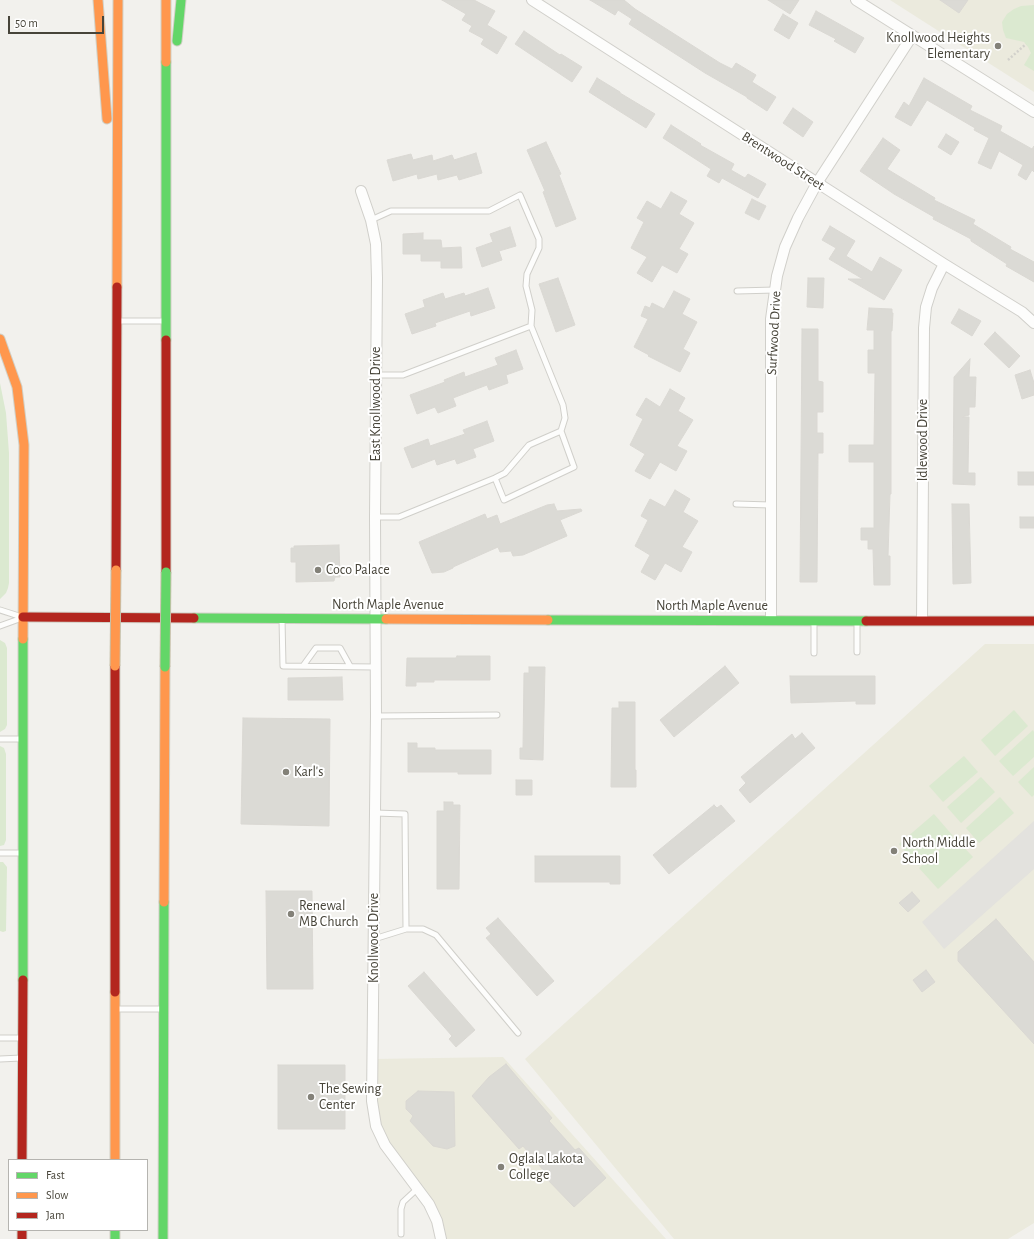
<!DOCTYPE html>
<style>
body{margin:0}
#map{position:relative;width:1034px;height:1239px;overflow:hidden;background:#f2f1ed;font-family:"Alegreya Sans",sans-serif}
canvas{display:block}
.legend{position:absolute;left:8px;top:1159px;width:140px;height:72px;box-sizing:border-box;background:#fff;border:1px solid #b5b4b0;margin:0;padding:5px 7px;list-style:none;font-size:12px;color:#474439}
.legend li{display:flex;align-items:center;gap:8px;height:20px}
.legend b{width:20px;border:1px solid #b5b4b0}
.scale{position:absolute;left:8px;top:16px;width:96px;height:18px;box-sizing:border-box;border:2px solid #474439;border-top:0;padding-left:5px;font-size:12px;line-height:14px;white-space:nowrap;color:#474439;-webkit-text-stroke:3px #fff;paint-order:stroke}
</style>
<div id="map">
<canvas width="1034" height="1239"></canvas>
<ul class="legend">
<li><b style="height:5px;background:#63d668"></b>Fast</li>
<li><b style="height:5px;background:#ff974d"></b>Slow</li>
<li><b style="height:5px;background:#b3261e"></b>Jam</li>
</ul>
<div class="scale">50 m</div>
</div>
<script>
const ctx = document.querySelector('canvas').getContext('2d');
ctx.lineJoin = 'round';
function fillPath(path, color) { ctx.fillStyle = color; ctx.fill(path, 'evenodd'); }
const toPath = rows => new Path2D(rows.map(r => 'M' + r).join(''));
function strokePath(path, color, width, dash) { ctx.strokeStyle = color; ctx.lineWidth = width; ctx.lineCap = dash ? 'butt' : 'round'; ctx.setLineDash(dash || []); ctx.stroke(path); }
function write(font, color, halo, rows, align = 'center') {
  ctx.font = font + ' "Alegreya Sans",sans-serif'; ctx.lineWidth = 4; ctx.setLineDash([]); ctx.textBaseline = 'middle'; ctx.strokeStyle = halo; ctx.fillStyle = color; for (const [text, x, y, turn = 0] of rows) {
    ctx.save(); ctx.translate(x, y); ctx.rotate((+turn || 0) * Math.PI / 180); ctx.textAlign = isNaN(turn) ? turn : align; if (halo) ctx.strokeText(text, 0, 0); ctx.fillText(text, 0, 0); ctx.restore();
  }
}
fillPath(toPath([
 [890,0,1034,0,1034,92],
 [985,644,1034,644,1034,1223,1008,1239,674,1239,525,1059],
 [503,1057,666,1239,441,1239,437,1221,376,1126,373,1059]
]), '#ebeadd');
fillPath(toPath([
 [1034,5,1034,71,1024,65,1031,53,1028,47,1024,42,1006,38,1003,30,1002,22,1007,14,1014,9,1021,6],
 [0,383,6,413,9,453,9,583,8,588,6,593,0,599],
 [0,640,5,643,7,648,7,725,5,729,0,732],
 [1014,710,1028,726,995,756,981,740],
 [1033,730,1034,732,1034,757,1013,776,999,761],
 [0,746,4,748,6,754,6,840,4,845,0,846],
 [964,756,978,772,943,802,929,786],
 [1034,767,1034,795,1032,797,1018,782],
 [981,777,995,792,961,823,947,807],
 [1000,797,1014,813,979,843,966,828],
 [934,814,953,836,918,866,899,844],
 [954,837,973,857,938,889,919,868],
 [0,862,3,862,7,867,6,931,3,932,0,931]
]), '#dbe9d0');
fillPath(toPath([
 [1034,821,1034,869,944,949,922,922]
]), '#e3e2de');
const building = toPath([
 [442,0,474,0,495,11,487,25,507,37,497,54,481,44,484,39,469,31,472,26,462,20,466,14,442,0],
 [590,0,624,0,635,9,720,63,732,69,736,63,756,75,752,82,776,97,767,111,747,98,747,97,705,73,629,24,632,19,618,10,615,15,590,0],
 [768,0,799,0,790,14,768,0],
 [940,0,968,0,959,13,940,0],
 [816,11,864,38,855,53,834,41,836,39,809,25,816,11],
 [783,14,798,23,789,39,774,30,783,14],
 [524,31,560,55,561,54,582,67,572,82,515,44,524,31],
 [597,78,620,92,620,93,655,114,646,128,589,92,597,78],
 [924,78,972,106,970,110,1002,126,1000,131,1032,149,1034,146,1034,172,1032,170,1026,180,1018,175,1023,165,999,151,991,169,978,163,989,138,974,130,975,128,927,100,911,126,895,117,904,102,909,106,924,78],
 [793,108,813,122,803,137,783,123,793,108],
 [671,125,701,144,700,145,734,164,731,170,745,178,748,174,766,184,758,198,722,178,719,183,707,176,711,169,663,138,671,125],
 [946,134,959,142,951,155,938,147,946,134],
 [883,138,900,150,887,169,935,198,934,200,975,220,973,224,1011,247,1010,249,1034,262,1034,282,1006,266,1007,264,971,241,971,239,933,219,934,217,894,194,860,171,883,138],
 [546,142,561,174,559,175,576,219,556,227,543,192,545,191,527,150,546,142],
 [476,153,482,173,459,180,457,175,438,180,437,174,418,179,417,174,393,181,387,160,411,154,413,160,432,155,433,161,452,155,454,160,476,153],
 [671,192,687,201,679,214,694,223,679,249,688,254,677,273,662,265,652,282,637,273,647,257,631,248,644,222,637,218,647,201,661,209,671,192],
 [752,199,766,206,759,220,745,213,752,199],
 [830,226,855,241,846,256,872,272,880,257,902,270,884,300,848,279,863,279,829,259,836,248,822,240,830,226],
 [510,227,516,246,499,251,502,260,482,267,476,248,493,242,490,234,510,227],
 [423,233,423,240,441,240,442,248,461,247,462,268,441,268,441,261,421,261,421,254,403,254,403,234,423,233],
 [558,278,575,325,556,332,539,284,558,278],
 [808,278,824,278,823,308,807,307,808,278],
 [488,288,495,308,471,316,470,311,435,323,436,326,412,334,405,314,425,307,423,300,443,293,445,299,464,293,465,296,488,288],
 [674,291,690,299,682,314,697,322,683,349,690,353,680,372,648,356,649,355,634,347,648,319,641,316,645,306,650,308,652,303,664,309,674,291],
 [869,308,892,309,892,313,893,313,892,331,891,331,891,494,890,494,888,556,890,556,890,585,874,585,873,549,868,549,868,540,861,540,861,528,874,528,874,462,849,462,849,445,874,445,875,373,868,373,868,350,874,350,874,330,867,330,869,308],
 [959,309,981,321,972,336,951,323,959,309],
 [802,329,818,329,818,381,823,382,823,412,817,412,817,433,823,433,823,453,818,453,817,582,800,582,802,329],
 [995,332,1020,356,1009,368,984,344,995,332],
 [516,350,523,369,506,375,508,383,489,390,487,385,453,398,456,406,438,413,435,407,417,414,410,395,445,382,444,380,464,372,465,377,498,365,495,358,516,350],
 [970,359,969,377,976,377,975,407,969,407,969,415,962,417,969,417,968,473,975,473,975,485,953,484,954,377,970,359],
 [1030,370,1034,383,1034,395,1022,399,1015,375,1030,370],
 [670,389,685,398,678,411,693,420,677,446,687,451,676,471,660,462,650,479,635,471,645,454,630,445,643,419,636,415,646,398,660,407,670,389],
 [487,421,494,441,473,449,476,457,457,464,455,459,437,465,435,459,412,468,404,448,428,439,430,446,465,434,463,430,487,421],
 [1018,472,1034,472,1034,485,1018,485,1018,472],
 [675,490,690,499,683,512,698,521,682,547,692,552,681,572,665,563,655,580,641,572,650,555,635,546,648,520,641,516,650,499,665,507,675,490],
 [554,504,557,511,581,509,582,511,560,520,567,536,523,555,513,556,511,551,500,552,498,547,453,567,453,568,444,572,432,573,419,542,485,514,487,519,497,515,500,524,547,505,554,504],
 [952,504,969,504,971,583,953,584,952,504],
 [1020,517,1034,517,1034,528,1020,528,1020,517],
 [339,545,340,577,335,577,334,581,296,582,296,562,291,562,291,548,294,548,294,546,339,545],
 [457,656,490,656,490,680,434,680,434,682,416,682,416,686,406,686,407,658,456,658,457,656],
 [725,666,739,683,674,737,660,720,725,666],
 [529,667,545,667,543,760,520,759,520,748,523,748,524,673,529,673,529,667],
 [790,676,875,676,875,704,856,704,856,701,791,703,790,676],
 [342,677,343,700,288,700,288,678,342,677],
 [619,702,635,702,635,770,636,770,636,787,611,787,612,708,619,708,619,702],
 [243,718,330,719,329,826,241,824,243,718],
 [802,733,815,748,750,803,739,790,746,783,741,777,792,734,795,739,802,733],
 [408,743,417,743,417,748,435,748,435,750,491,750,491,774,458,774,458,772,408,772,408,743],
 [516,780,532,780,532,795,516,795,516,780],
 [444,802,453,802,453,805,460,805,459,889,437,889,437,811,444,811,444,802],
 [714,805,717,808,721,805,735,821,669,874,653,855,714,805],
 [535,856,620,856,620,884,610,884,610,882,535,882,535,856],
 [266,891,312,891,313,989,267,989,266,891],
 [912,892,920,901,908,912,899,903,912,892],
 [498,918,554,981,537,996,486,938,491,934,486,928,498,918],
 [996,919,1034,962,1034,1044,958,961,958,952,996,919],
 [926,970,935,982,922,992,913,980,926,970],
 [424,972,475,1030,456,1047,449,1039,452,1036,408,986,424,972],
 [506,1064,552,1118,549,1121,575,1150,579,1148,606,1178,574,1207,547,1179,549,1177,523,1146,519,1149,472,1096,489,1077,506,1064],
 [278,1065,345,1065,345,1129,278,1129,278,1065],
 [418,1091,454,1092,455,1146,447,1149,433,1146,410,1121,413,1116,406,1109,406,1101,418,1091]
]);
fillPath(building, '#dbdad5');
strokePath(building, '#dad8d3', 1);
const lane = toPath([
 [371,220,391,211,489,211,520,195,539,239,539,248,527,274,526,286,532,310,531,326,563,405,565,418,561,431,529,445,505,473,495,478,399,517,375,517],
 [737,291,775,290],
 [120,321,164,321],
 [376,375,403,375,531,326],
 [495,478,504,500,574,467,561,431],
 [736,504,771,505],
 [0,610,22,617],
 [282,619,283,666,376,667],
 [814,621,814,653],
 [0,626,22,618],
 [857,652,857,621],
 [303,666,316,648,340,648,350,666],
 [376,716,497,715],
 [0,739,23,739],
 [375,813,405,814,406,929],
 [0,853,21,853],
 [374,939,406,929,423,929,436,935,518,1033],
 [118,1009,160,1009],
 [0,1038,21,1038],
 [0,1059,21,1058],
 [401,1234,401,1209,403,1202,417,1189]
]);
const street = toPath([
 [532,0,944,264,1022,312,1034,323],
 [856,0,1034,112],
 [361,191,371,220,376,244,377,278,375,517,376,716,372,1101,376,1126,385,1145,429,1204,437,1221,441,1239],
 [771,620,771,319,777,276,785,247,798,218,817,183,912,36],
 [922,620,924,328,926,307,932,288,944,264]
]);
const fast = toPath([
 [177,41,181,0],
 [166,62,166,340],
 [194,618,386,619],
 [548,620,866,621],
 [23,980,23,639],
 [115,1230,115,1239],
 [163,1239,164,902]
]);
const slow = toPath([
 [98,0,107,119],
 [166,0,166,62],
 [117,287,118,0],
 [0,339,17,387,24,445,23,639],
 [386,619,548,620],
 [164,902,165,667],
 [115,992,115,1160]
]);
const jam = toPath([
 [166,340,166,572],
 [116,570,117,287],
 [23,617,194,618],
 [866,621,1034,621],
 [115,666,115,992],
 [22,1160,23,980],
 [22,1230,22,1239]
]);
strokePath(lane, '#d0cfca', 7);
strokePath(street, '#d0cfca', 12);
strokePath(fast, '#d1d0c6', 11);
strokePath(slow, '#d1d0c6', 11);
strokePath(jam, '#d1d0c6', 11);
strokePath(toPath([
 [1008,60,1026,44]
]), '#d2d1cb', 2.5, [2, 2]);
strokePath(lane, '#fdfdfc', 5);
strokePath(street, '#fdfdfc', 10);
strokePath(fast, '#63d668', 9);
strokePath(slow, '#ff974d', 9);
strokePath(jam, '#b3261e', 9);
const fastBridge = toPath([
 [165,667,166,572]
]);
const slowBridge = toPath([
 [115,666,116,570]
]);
strokePath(fastBridge, '#c7c1ab', 11, []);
strokePath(slowBridge, '#c7c1ab', 11, []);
strokePath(fastBridge, '#63d668', 9);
strokePath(slowBridge, '#ff974d', 9);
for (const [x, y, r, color] of [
 [998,46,4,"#838178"],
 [318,570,4,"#838178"],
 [286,772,4,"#838178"],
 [894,851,4,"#838178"],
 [291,914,4,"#838178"],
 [311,1097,4,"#838178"],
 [501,1167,4,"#838178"]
]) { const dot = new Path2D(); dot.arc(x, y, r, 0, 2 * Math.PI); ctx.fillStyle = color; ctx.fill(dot); strokePath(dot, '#fff', 1.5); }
write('14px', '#474439', '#fff', [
 ["Knollwood Heights",990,38,"right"],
 ["Elementary",990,54,"right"],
 ["Coco Palace",326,570],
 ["Karl's",294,772],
 ["North Middle",902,843],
 ["School",902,859],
 ["Renewal",299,906],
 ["MB Church",299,922],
 ["The Sewing",319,1089],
 ["Center",319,1105],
 ["Oglala Lakota",509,1159],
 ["College",509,1175]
], 'left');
write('14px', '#474439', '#fff', [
 ["Brentwood Street",783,161,33],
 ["Surfwood Drive",774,333,-87],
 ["East Knollwood Drive",376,404,-90],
 ["Idlewood Drive",923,440,-90],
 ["North Maple Avenue",388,605],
 ["North Maple Avenue",712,606],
 ["Knollwood Drive",374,938,-90]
]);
</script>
